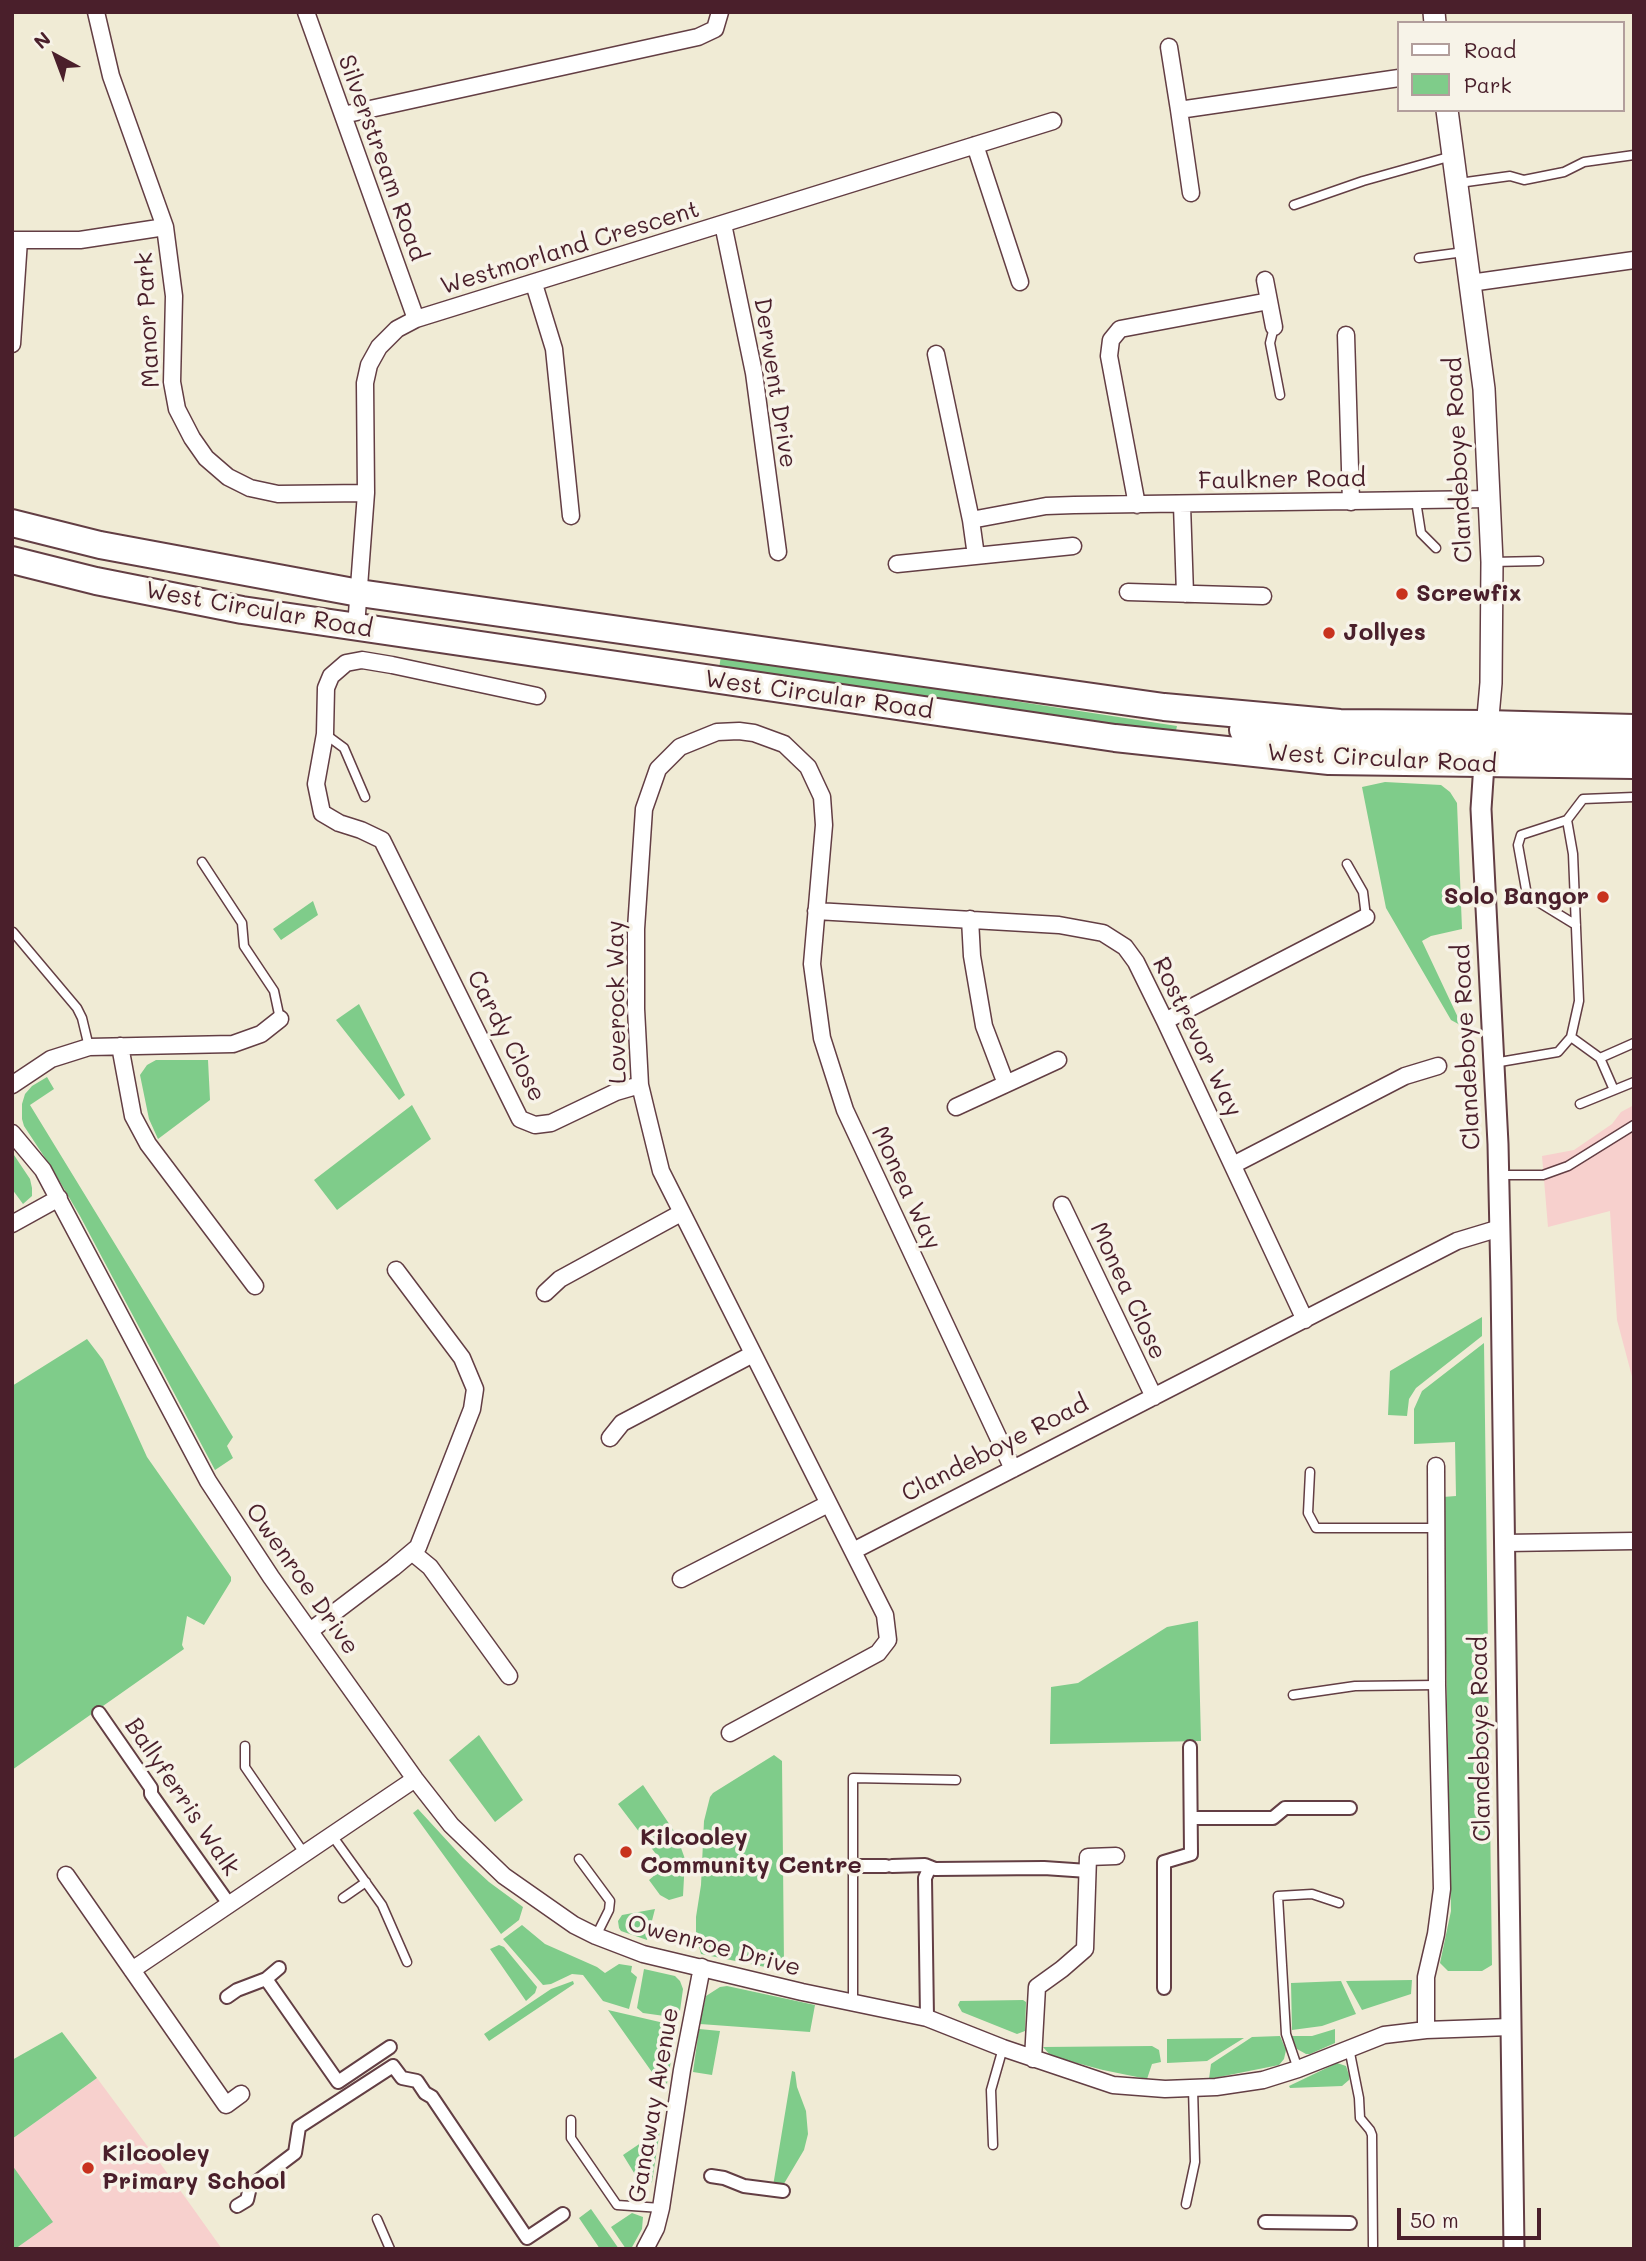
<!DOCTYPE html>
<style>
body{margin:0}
#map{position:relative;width:1646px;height:2261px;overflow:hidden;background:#f0ebd5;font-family:Mali,sans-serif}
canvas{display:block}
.frame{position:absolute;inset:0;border:14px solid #4a1f2b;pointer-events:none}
.legend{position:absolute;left:1397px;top:21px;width:228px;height:91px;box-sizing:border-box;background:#f7f3e8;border:2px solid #b29e9c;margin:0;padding:9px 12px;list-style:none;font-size:21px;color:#4a1f2b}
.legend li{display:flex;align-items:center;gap:14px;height:35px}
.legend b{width:35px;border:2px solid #b29e9c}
.north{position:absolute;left:21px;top:21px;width:70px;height:70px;-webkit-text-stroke:5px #f7f3e8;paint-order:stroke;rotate:319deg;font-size:19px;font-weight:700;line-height:28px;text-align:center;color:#4a1f2b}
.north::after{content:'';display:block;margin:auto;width:24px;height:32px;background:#4a1f2b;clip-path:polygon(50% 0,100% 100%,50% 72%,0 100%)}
.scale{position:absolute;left:1397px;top:2208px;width:144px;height:32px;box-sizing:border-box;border:4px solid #4a1f2b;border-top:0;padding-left:9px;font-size:21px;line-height:24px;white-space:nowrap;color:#4a1f2b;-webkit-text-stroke:5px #f7f3e8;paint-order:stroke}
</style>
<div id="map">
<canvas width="1646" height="2261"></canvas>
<div class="frame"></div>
<ul class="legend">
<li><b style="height:9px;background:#fff"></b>Road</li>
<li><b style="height:19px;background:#7fcc8a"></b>Park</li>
</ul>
<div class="north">N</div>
<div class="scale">50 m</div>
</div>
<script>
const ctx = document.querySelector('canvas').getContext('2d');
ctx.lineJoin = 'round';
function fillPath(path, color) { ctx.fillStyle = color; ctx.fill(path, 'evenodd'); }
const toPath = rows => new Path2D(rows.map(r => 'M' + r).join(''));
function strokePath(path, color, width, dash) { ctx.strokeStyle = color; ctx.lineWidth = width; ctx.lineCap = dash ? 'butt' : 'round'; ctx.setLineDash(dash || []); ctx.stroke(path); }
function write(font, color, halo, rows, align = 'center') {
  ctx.font = font + ' Mali,sans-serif'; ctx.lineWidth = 7; ctx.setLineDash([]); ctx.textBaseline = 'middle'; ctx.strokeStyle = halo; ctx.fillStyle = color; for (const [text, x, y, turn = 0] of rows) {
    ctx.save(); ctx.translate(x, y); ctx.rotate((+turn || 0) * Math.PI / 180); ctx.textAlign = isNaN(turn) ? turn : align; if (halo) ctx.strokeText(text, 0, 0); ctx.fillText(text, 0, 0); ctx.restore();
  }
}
fillPath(toPath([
 [1634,1105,1634,1384,1617,1320,1610,1211,1548,1227,1542,1156,1574,1150,1612,1124,1621,1112],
 [97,2078,185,2197,222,2249,12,2249,12,2139]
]), '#f7d0cd');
fillPath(toPath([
 [721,656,1177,726,1175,735,719,668],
 [1385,782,1441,785,1450,792,1457,803,1462,929,1431,936,1422,941,1462,1026,1451,1020,1386,908,1362,787],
 [313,901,318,915,281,940,273,929],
 [359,1004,405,1095,399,1100,336,1020],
 [156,1060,208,1060,210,1100,158,1139,149,1119,140,1075,147,1065],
 [47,1077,54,1089,30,1105,233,1437,227,1446,233,1458,215,1470,80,1216,53,1170,24,1126,22,1119,22,1104,25,1094,32,1086],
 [412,1105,431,1139,337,1210,314,1180],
 [12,1152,30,1179,32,1188,32,1196,23,1204,12,1189],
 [1482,1317,1482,1336,1416,1388,1409,1399,1407,1416,1388,1415,1390,1371],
 [87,1339,103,1360,147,1457,231,1577,231,1581,204,1625,187,1616,182,1645,184,1649,12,1770,12,1386],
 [1484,1343,1492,1965,1482,1971,1448,1971,1440,1963,1451,1911,1443,1497,1456,1496,1455,1442,1414,1444,1414,1409,1422,1391],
 [1198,1621,1201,1741,1050,1744,1051,1687,1078,1683,1167,1627],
 [479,1735,523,1800,495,1822,449,1760],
 [774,1755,782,1761,784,1964,783,1969,780,1970,701,1954,696,1936,696,1917,701,1885,704,1821,710,1797,713,1793],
 [643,1785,676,1834,685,1859,683,1896,669,1900,660,1895,649,1880,655,1875,652,1871,662,1862,618,1804],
 [418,1809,463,1858,489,1882,523,1907,519,1920,501,1934,413,1813],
 [655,1909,647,1940,621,1931,619,1928,618,1921,622,1915],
 [522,1925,545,1944,597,1967,605,1973,619,1964,632,1966,631,1972,637,1977,629,2009,603,2001,583,1975,572,1974,551,1984,543,1985,503,1939],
 [499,1945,504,1947,537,1987,535,1993,526,2001,490,1949],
 [644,1969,675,1976,680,1981,683,1989,679,2018,643,2013,637,2008],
 [1412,1980,1411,1994,1362,2010,1346,1981],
 [573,1981,574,1984,489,2041,484,2034,551,1989],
 [1341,1981,1356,2014,1322,2026,1292,2030,1291,1983],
 [727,1986,815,2005,810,2032,700,2024,706,1996,720,1987],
 [1023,2000,1026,2002,1025,2031,1017,2034,962,2012,958,2005,960,2001],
 [608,2010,677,2026,667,2084,659,2072,654,2075],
 [699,2029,720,2031,712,2075,693,2072],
 [1335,2029,1335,2043,1310,2054,1306,2054,1297,2049,1291,2036,1312,2036],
 [62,2032,97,2078,12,2139,12,2060],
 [1280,2036,1286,2050,1284,2059,1279,2065,1209,2079,1211,2064,1252,2037],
 [1244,2038,1207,2061,1167,2063,1167,2039],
 [1152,2046,1159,2050,1161,2062,1152,2064,1147,2079,1103,2070,1051,2056,1043,2047],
 [1337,2063,1346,2066,1349,2075,1349,2080,1342,2086,1290,2088,1289,2086],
 [792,2071,795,2072,797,2087,806,2111,808,2134,804,2150,782,2187,773,2186],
 [660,2130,652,2182,644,2189,623,2155],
 [12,2165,53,2222,15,2249,12,2249],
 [591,2209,619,2249,600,2249,579,2218],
 [632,2213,643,2217,642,2229,631,2249,626,2249,611,2227]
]), '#7fcc8a');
const service = toPath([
 [1459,183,1510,176,1524,180,1564,172,1584,162,1634,155],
 [1294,205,1363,181,1452,156],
 [1419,258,1464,252],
 [1274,327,1270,343,1280,395],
 [1416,501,1421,533,1436,548],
 [1492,562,1539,561],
 [325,734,344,748,365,797],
 [1567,820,1521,835,1518,845,1527,895,1576,925],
 [202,862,242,923,244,946,274,991,280,1019],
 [1347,864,1363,892,1366,917],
 [13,932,77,1008,82,1018,89,1047],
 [1571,1037,1600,1058,1634,1043],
 [1600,1058,1614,1090],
 [1494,1063,1558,1052,1571,1037,1579,1001,1573,854,1567,820,1583,799,1634,797],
 [1580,1104,1634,1082],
 [1499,1175,1543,1175,1568,1166,1634,1125],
 [1310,1472,1308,1513,1316,1528,1436,1528],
 [1293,1695,1355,1686,1437,1685],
 [245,1746,245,1767,304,1853],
 [331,1834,382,1905,407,1962],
 [579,1859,610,1901,609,1910,596,1936],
 [343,1898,366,1882],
 [853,2003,853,1778,956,1780],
 [1349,2048,1359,2098,1360,2118,1370,2130,1372,2135,1373,2246],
 [1298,2069,1286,2034,1278,1896,1312,1894,1339,1903],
 [571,2120,571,2138,617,2205,661,2208],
 [993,2145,991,2090,1003,2048],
 [1186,2204,1195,2162,1193,2088],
 [377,2219,390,2249]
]);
const pedestrian = toPath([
 [99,1713,151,1788,151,1794,229,1904],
 [1191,1818,1273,1818,1285,1808,1350,1808],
 [853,1866,886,1866],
 [892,1866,925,1865,935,1869,1044,1868,1088,1871],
 [266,1979,279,1968],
 [1164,1988,1164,1862,1191,1854,1190,1747],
 [227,1997,237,1990,266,1979,338,2082,390,2047],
 [927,2018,925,1878,930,1867],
 [711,2176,724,2178,744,2186,783,2191],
 [237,2206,247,2200,250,2187,295,2153,299,2127,393,2066,402,2078,417,2081,425,2093,432,2097,527,2238,563,2214],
 [1265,2222,1350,2223]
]);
const minor = toPath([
 [96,12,111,76,165,227,174,296,172,382,177,409,192,438,206,458,228,477,250,488,278,494,366,493],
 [306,12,416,319],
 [1169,47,1179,110],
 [343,115,698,37,715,29,720,12],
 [975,145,1020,282],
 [1191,193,1179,110,1399,78],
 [723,224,754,373,778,552],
 [12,240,80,240,165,227],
 [1265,280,1274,327],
 [1470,283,1634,260],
 [534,284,554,349,571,516],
 [1346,335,1351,502],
 [12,344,19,240],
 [936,354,971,520,976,556],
 [1137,505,1109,356,1111,340,1120,329,1269,301],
 [1182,505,1185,594],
 [971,520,1046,506,1074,505,1490,499],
 [897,564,1073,546],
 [1128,592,1263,596],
 [356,627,366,493,365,383,369,365,379,347,397,329,416,319,1053,121],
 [537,696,392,665,362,660,346,663,331,676,326,688,325,734,316,784,322,813,339,823,361,830,382,840,520,1119,535,1125,551,1123,616,1092,640,1085],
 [816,911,1059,925,1103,933,1125,947,1136,962,1165,1021,1305,1320],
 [970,919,972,956,984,1026,1006,1084],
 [1165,1021,1366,917],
 [120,1046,133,1116,148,1144,255,1286],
 [12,1085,51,1059,89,1047,233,1044,261,1034,280,1019],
 [956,1107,1058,1060],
 [12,1133,43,1170,208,1481,271,1577,415,1779,451,1825,504,1876,574,1925,596,1936,643,1954,802,1992,927,2018,1003,2048,1113,2085,1165,2089,1216,2087,1263,2080,1298,2069,1384,2035,1426,2030,1510,2027],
 [1233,1165,1405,1076,1438,1066],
 [1062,1205,1154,1397],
 [12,1224,59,1198],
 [545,1293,560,1279,681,1213],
 [610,1438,622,1423,753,1354],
 [1505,1543,1634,1541],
 [853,1551,1457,1241,1500,1228],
 [413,1553,430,1567,509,1676],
 [681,1579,828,1504],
 [310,1631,393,1568,418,1547,472,1409,475,1389,462,1358,396,1270],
 [730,1733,878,1653,888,1640,885,1615,661,1171,647,1114,640,1085,636,1009,636,929,644,809,658,769,680,747,717,732,739,731,754,733,784,744,808,767,822,797,824,825,812,964,822,1038,845,1110,1013,1469],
 [66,1875,226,2105,241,2094],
 [132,1970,415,1779],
 [1426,2030,1426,1977,1436,1934,1442,1889,1437,1685,1436,1466],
 [1033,2059,1037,1987,1062,1969,1085,1949,1088,1857,1116,1856],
 [645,2249,656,2228,661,2208,682,2070,702,1967]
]);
const tertiary = toPath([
 [1484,764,1481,809,1498,1144,1501,1281,1514,2249]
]);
const secondary = toPath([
 [1434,12,1435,23],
 [1447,110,1484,389,1492,562,1491,683,1486,739]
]);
const trunk = toPath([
 [12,523,100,545,359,593,1164,707,1340,723,1487,724,1634,728],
 [12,560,96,581,242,610,1115,738,1329,761,1634,765],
 [1243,730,1253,733,1308,739,1634,747]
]);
strokePath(service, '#633e44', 11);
strokePath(pedestrian, '#633e44', 16);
strokePath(minor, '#633e44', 19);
strokePath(tertiary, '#633e44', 23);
strokePath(secondary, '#633e44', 24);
strokePath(trunk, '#633e44', 30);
strokePath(service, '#fff', 8);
strokePath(pedestrian, '#fff', 12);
strokePath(minor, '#fff', 16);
strokePath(tertiary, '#fff', 19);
strokePath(secondary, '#fff', 21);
strokePath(trunk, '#fff', 26);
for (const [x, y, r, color] of [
 [1402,594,7,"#c8321e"],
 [1329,633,7,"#c8321e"],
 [1603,897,7,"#c8321e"],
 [626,1852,7,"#c8321e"],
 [88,2168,7,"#c8321e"]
]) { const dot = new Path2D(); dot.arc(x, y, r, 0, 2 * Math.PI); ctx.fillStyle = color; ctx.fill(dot); strokePath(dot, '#f7f3e8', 2.5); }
write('24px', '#4a1f2b', '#f7f3e8', [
 ["Silverstream Road",382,158,70],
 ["Westmorland Crescent",570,248,-17],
 ["Manor Park",148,320,-93],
 ["Derwent Drive",775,383,81],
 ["Clandeboye Road",1459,460,-93],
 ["Faulkner Road",1282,480,-1],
 ["West Circular Road",259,610,10],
 ["West Circular Road",819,695,8],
 ["West Circular Road",1382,759,3],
 ["Loverock Way",617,1002,-91],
 ["Cardy Close",506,1036,63],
 ["Rostrevor Way",1197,1037,64],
 ["Clandeboye Road",1467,1047,-93],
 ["Monea Way",906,1188,65],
 ["Monea Close",1128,1291,65],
 ["Clandeboye Road",995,1449,-27],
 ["Owenroe Drive",302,1579,55],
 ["Clandeboye Road",1481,1739,-91],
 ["Ballyferris Walk",182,1797,56],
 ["Owenroe Drive",714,1946,15],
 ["Ganaway Avenue",654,2105,-80]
]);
write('bold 24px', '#4a1f2b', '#f7f3e8', [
 ["Screwfix",1416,594],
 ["Jollyes",1343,633],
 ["Solo Bangor",1589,897,"right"],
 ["Kilcooley",640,1838],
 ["Community Centre",640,1866],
 ["Kilcooley",102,2154],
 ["Primary School",102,2182]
], 'left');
</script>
